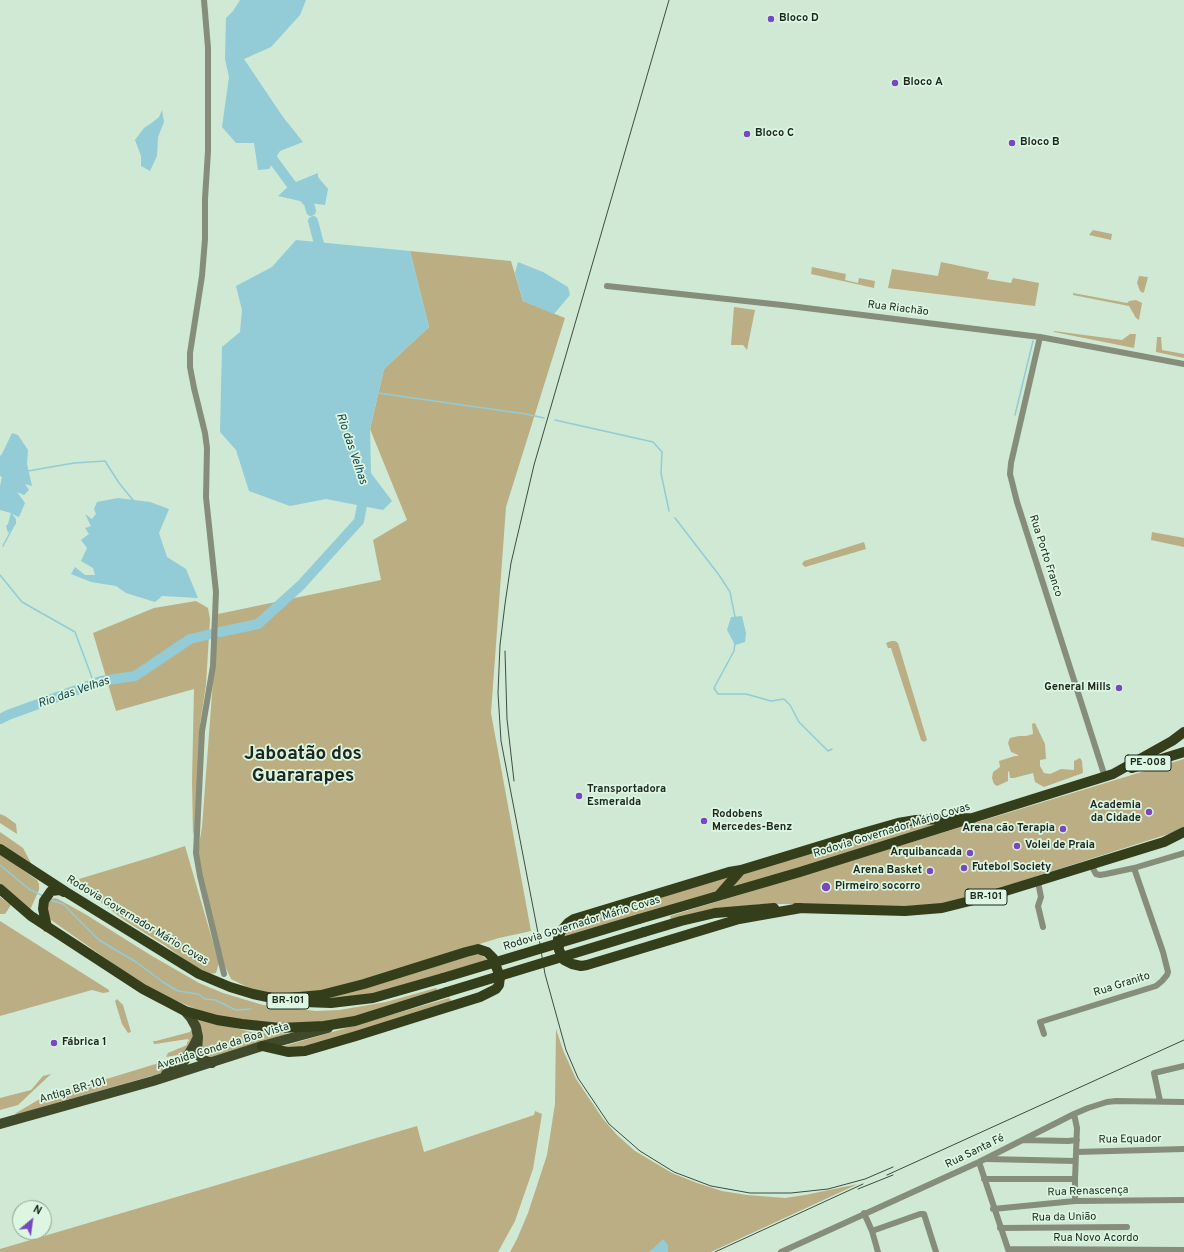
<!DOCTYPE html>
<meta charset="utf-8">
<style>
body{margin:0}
#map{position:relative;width:1184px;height:1252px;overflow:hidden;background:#cfe9d4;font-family:Overpass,sans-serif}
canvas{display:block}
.north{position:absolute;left:12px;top:1200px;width:40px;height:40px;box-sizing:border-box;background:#dcf6e1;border:1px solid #90a393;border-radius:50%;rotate:29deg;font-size:11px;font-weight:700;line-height:16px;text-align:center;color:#1d271f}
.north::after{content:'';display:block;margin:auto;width:14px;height:18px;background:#7748c0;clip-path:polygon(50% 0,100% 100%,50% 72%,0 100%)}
</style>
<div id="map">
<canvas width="1184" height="1252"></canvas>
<div class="north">N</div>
</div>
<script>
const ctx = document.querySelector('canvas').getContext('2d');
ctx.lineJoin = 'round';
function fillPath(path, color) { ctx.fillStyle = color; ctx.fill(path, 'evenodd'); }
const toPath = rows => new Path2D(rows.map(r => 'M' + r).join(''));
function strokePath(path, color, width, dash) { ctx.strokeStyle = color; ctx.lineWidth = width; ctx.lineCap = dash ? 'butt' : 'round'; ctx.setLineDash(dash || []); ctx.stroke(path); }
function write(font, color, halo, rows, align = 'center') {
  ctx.font = font + ' Overpass,sans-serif'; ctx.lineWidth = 3.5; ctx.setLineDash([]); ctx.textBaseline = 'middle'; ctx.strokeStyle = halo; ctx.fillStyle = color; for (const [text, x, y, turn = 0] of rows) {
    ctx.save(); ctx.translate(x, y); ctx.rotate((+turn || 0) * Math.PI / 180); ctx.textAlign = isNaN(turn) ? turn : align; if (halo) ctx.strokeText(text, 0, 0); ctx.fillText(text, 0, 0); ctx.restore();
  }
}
fillPath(toPath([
 [1093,230,1112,234,1111,240,1089,235],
 [941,262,989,272,987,279,1011,283,1013,278,1039,283,1035,306,888,288,892,269,938,276],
 [812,267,846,274,845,280,858,283,859,278,875,281,874,288,811,274],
 [1139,276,1148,277,1144,292,1143,293,1140,291,1137,283],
 [1073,293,1127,303,1129,301,1136,300,1142,303,1139,320,1136,318,1129,306,1073,295],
 [734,307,755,310,747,350,743,345,731,345],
 [1054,331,1122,340,1130,334,1136,334,1134,348,1054,332],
 [1157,337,1161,337,1162,350,1184,354,1184,358,1156,352,1156,351],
 [1152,532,1184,538,1184,547,1151,540],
 [864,542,866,549,805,567,802,564,804,561],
 [891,641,895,641,898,643,927,740,924,742,921,740,891,648,888,648,886,643],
 [1184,759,1184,829,987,892,950,902,934,905,909,906,845,906,802,904,761,904,671,920,670,916],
 [0,814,5,816,16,824,17,834,0,823],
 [973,818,561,939,569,924,898,823],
 [0,832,23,848,32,865,0,844],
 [0,897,11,905,5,914,0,914],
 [55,898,58,899,85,914,152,956,199,983,223,993,263,1005,316,1011,339,1010,386,1002,436,988,438,991,360,1016,335,1021,274,1026,208,1014,162,995,122,970,51,920,49,918,45,909,51,899],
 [0,921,109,990,109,992,103,993,92,990,0,1016],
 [476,954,481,955,486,959,487,961,374,993,341,998,327,999,329,997],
 [449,998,451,1000,452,1002,303,1048,281,1047],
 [117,999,123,1005,131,1032,128,1033,122,1024,115,1001],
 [198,1019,251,1032,297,1034,210,1058,201,1051],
 [556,1029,563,1050,576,1079,603,1119,617,1135,635,1151,672,1173,697,1183,722,1191,747,1195,785,1198,805,1195,858,1184,711,1252,510,1252,517,1239,528,1213,547,1155,555,1104],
 [191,1030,193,1030,194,1035,186,1054,165,1072,15,1115,16,1113,38,1100,175,1058,178,1058,178,1055,166,1057,168,1053,187,1045,187,1042,189,1041,188,1039,155,1044,154,1044,153,1041,156,1041,190,1032],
 [51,1074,18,1105,0,1110,0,1098,31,1090,43,1076],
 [535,1111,542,1114,533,1169,515,1221,498,1252,0,1252,0,1249,417,1126,424,1152,534,1115]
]), '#bbad84');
fillPath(toPath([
 [410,251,511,261,523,301,565,318,506,507,491,713,531,931,499,938,316,994,280,994,251,989,231,979,225,966,205,892,198,851,202,827,218,614,381,580,373,540,407,520,370,429,384,369,429,327],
 [196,601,208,608,210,619,206,685,200,724,196,821,193,836,192,781,194,689,116,711,93,633,154,608],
 [1035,723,1045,744,1046,759,1040,760,1040,766,1044,773,1050,774,1061,769,1074,770,1074,761,1080,758,1082,761,1083,773,1044,787,1035,782,1033,773,1014,778,1010,778,1009,771,1008,772,1008,781,997,786,994,784,992,778,993,772,1000,767,999,761,1015,756,1019,756,1016,754,1011,752,1008,743,1010,738,1019,736,1026,736,1033,734,1032,724],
 [185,846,219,963,216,973,210,974,192,965,166,946,127,922,84,890,79,879,155,856],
 [0,854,37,880,39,884,39,890,30,910,13,896,0,884]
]), '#bbae83');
fillPath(toPath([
 [240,0,306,0,300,15,271,47,244,59,283,117,303,142,280,151,269,169,258,170,254,143,236,143,222,127,229,77,225,59,226,18,233,11],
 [162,110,164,122,158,137,157,156,150,171,141,166,141,156,135,140,144,128,153,122,159,117],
 [318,173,318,177,328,189,325,205,309,203,278,196,291,184],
 [296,240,410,251,429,327,384,369,370,429,371,473,392,501,383,510,326,499,290,506,249,491,236,450,220,432,222,347,240,332,242,310,236,286,272,267],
 [518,262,543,272,568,287,570,295,554,314,523,301,515,273],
 [12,433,18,435,28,450,27,464,32,486,25,484,29,490,24,495,17,492,25,503,19,517,12,514,16,519,16,524,8,533,6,526,8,524,11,513,0,510,0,486,2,477,0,476,0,456,2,454],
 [118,498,150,502,169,509,159,533,167,557,186,569,198,598,162,596,155,602,126,593,116,586,91,582,71,574,75,567,85,575,95,575,93,568,81,561,87,548,81,540,89,534,85,528,91,526,85,514,92,519,96,514,94,509,97,502],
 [742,616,746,633,745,642,735,645,727,630,731,617],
 [663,1239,668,1245,668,1252,649,1252]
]), '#93cbd6');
strokePath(toPath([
 [378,393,526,414,544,418],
 [1015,415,1033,341],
 [555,420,653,442,662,452,661,473,669,511],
 [28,471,74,463,105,461,119,483,133,500],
 [675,518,719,575,730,592,735,617],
 [3,546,14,525],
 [0,575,22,602,75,632,94,683],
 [735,643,734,651,714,688,718,694,746,694,771,701,784,699,790,705,799,722,828,751,832,749],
 [0,865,29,889,43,896],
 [50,900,63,904,99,940,136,962,163,982,178,991,198,994,205,999,215,1000,236,1010,251,1009]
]), '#93cbd6', 1.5);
strokePath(toPath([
 [266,150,291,184,309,203,311,211],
 [313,221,322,255],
 [220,632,258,624,301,585,359,521,364,495],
 [0,719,8,715,101,681,135,676,190,639,211,634]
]), '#93cbd6', 10);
strokePath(toPath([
 [204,0,208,48,208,151,205,199,205,239,202,276,190,353,190,367,194,388,205,433,207,448,206,497,216,592,213,666,202,731,196,853,200,876,224,974],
 [607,286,782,305,1040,337,1184,364],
 [1040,337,1011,463,1010,474,1017,502,1105,777],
 [1091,865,1096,874,1100,875,1106,874,1134,868,1184,853],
 [1038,882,1041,897,1038,906,1043,927],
 [1044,1034,1040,1022,1156,986,1162,981,1167,975,1168,972,1163,952,1134,868],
 [1160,1101,1154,1073,1184,1066],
 [1074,1114,1077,1128,1075,1179,1075,1201],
 [1023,1140,1068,1141,1077,1140],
 [1076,1152,1184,1149],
 [986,1159,1075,1161],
 [979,1162,1009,1252],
 [984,1179,1075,1179],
 [993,1209,1075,1201,1184,1200],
 [864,1213,872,1231,878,1252],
 [1000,1228,1127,1227],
 [872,1231,920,1214,924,1214,936,1252],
 [1008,1249,1184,1250],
 [781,1252,979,1162,1074,1114,1088,1108,1107,1102,1116,1101,1184,1102]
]), '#878d7b', 6);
strokePath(toPath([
 [185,1011,191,1018,196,1027,198,1037,197,1050,198,1055,206,1061,212,1063],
 [166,1074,179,1066,185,1060,194,1045,198,1037],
 [0,1124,153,1081,262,1046,328,1028]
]), '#40492a', 10);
strokePath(toPath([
 [1132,768,1184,752],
 [0,849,66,892,199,974,230,987,253,994,282,1000],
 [0,889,31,916,143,989,185,1011,217,1020,242,1024,280,1028,324,1026,355,1021,447,992],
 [719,895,741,870],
 [796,908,905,911,942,908,986,897,1164,842,1184,832],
 [801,908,739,919,587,965,581,966,572,964,564,960,559,950,558,939,561,931,568,923,574,919,729,872,741,870,856,835,898,823,916,820,973,818],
 [639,919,800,872,1113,774,1172,741,1184,732],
 [47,927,43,909,44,901,51,891,60,890,64,892],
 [644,932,681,921,715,913,774,908],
 [304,1002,331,1003,373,998,443,978],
 [262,1046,288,1052,305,1051,356,1036,480,997,496,989,499,985,500,977,493,958,487,952,478,949,466,952,364,984,321,995,277,999]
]), '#343e1a', 10);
strokePath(toPath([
 [669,0,534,465,511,563,505,604,500,645,498,693,501,741,538,933,545,974,566,1050,578,1078,609,1124,640,1151,674,1172,711,1186,750,1193,791,1193,828,1189,865,1179,893,1167],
 [505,651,507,719,514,781],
 [887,1175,1184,1040],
 [858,1189,893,1175],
 [715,1252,863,1184]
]), '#3f4c41', 1);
strokePath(toPath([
 [443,978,639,919],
 [447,992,644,932]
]), '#343e1a', 10);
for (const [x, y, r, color] of [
 [771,19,4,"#7748c0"],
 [895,83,4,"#7748c0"],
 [747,134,4,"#7748c0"],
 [1012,143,4,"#7748c0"],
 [1119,688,4,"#7748c0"],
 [579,796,4,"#7748c0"],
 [1149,812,4,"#7748c0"],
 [704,821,4,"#7748c0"],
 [1063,829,4,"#7748c0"],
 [1017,846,4,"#7748c0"],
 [970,853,4,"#7748c0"],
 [964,868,4,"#7748c0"],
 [930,871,4,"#7748c0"],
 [826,887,5,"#7748c0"],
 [54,1043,4,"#7748c0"]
]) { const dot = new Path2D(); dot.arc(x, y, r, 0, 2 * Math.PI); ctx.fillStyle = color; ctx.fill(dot); strokePath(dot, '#dcf6e1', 1.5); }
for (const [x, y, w] of [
 [1148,763,46],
 [986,897,42],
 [288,1001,42]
]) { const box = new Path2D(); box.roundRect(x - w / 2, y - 8, w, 16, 3); ctx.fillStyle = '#dcf6e1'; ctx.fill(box); strokePath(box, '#1d271f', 1); }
write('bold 10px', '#1d271f', null, [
 ["PE-008",1148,763],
 ["BR-101",986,897],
 ["BR-101",288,1001]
]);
write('bold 11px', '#1d271f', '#dcf6e1', [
 ["Bloco D",779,19],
 ["Bloco A",903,83],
 ["Bloco C",755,134],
 ["Bloco B",1020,143],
 ["General Mills",1111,688,"right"],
 ["Transportadora",587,790],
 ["Esmeralda",587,803],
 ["Academia",1141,806,"right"],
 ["da Cidade",1141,819,"right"],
 ["Rodobens",712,815],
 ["Mercedes-Benz",712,828],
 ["Arena cão Terapia",1055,829,"right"],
 ["Volei de Praia",1025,846],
 ["Arquibancada",962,853,"right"],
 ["Futebol Society",972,868],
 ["Arena Basket",922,871,"right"],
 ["Pirmeiro socorro",835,887],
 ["Fábrica 1",62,1043]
], 'left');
write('11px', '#1d271f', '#dcf6e1', [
 ["Rua Riachão",898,309,7],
 ["Rua Porto Franco",1045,556,72],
 ["Rodovia Governador Mário Covas",892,831,-17],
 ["Rodovia Governador Mário Covas",137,921,31],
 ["Rodovia Governador Mário Covas",582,924,-17],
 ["Rua Granito",1122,985,-18],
 ["Avenida Conde da Boa Vista",223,1047,-17],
 ["Antiga BR-101",73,1091,-16],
 ["Rua Equador",1130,1140,-1],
 ["Rua Santa Fé",975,1152,-26],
 ["Rua Renascença",1088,1192,-2],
 ["Rua da União",1064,1218,-1],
 ["Rua Novo Acordo",1096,1239]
]);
write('italic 12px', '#12454d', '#dcf6e1', [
 ["Rio das Velhas",351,449,71],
 ["Rio das Velhas",74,693,-19]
]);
write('bold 19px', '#1d271f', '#dcf6e1', [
 ["Jaboatão dos",303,755],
 ["Guararapes",303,777]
]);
</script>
